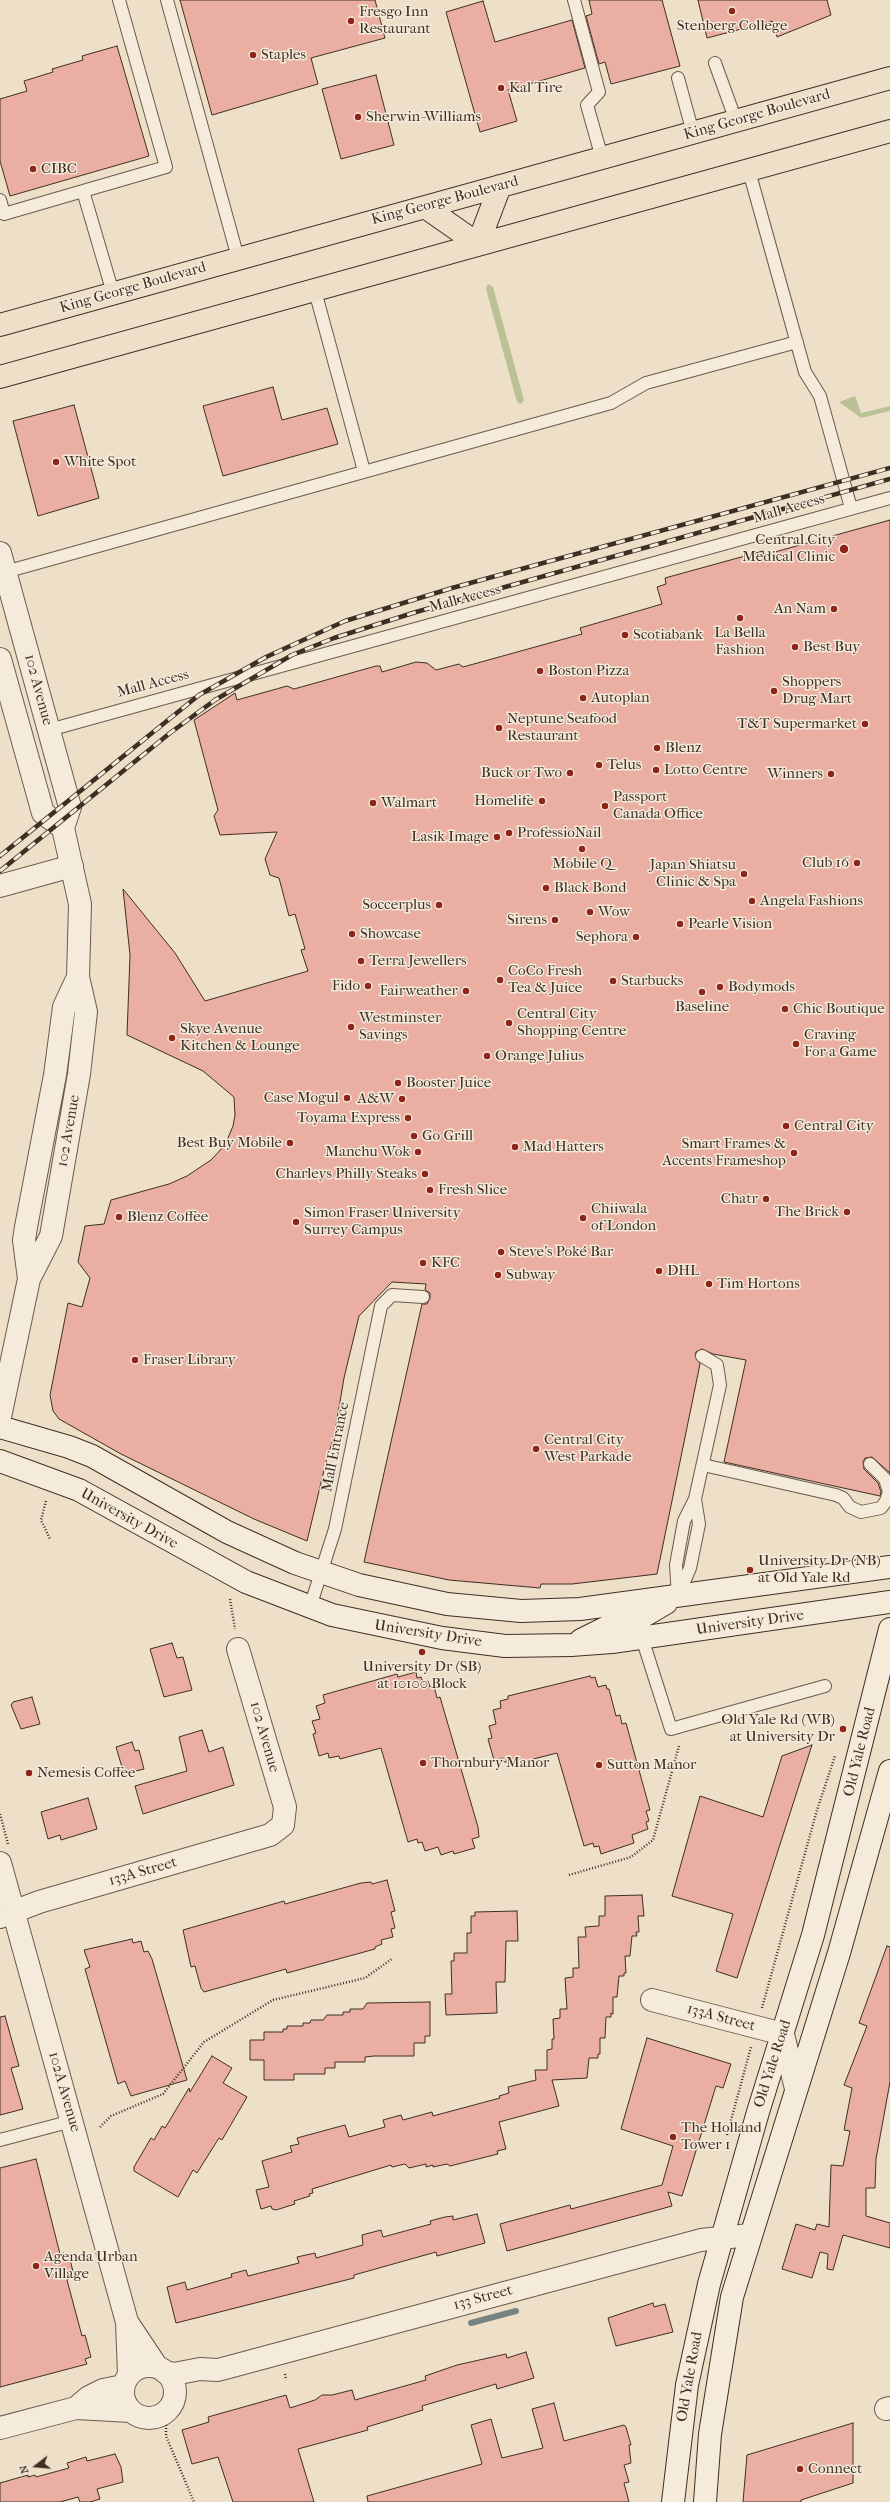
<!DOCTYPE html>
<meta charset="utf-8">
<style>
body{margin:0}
#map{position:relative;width:890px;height:2502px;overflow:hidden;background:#eee0c8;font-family:"IM FELL French Canon",serif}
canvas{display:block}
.north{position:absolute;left:16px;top:2446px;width:40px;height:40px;-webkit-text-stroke:3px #f4ebdb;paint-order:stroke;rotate:254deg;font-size:11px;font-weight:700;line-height:16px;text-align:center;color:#3f2e24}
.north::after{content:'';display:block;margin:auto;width:14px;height:18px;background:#3f2e24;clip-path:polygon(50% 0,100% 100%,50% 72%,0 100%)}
</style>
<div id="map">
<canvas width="890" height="2502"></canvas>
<div class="north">N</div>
</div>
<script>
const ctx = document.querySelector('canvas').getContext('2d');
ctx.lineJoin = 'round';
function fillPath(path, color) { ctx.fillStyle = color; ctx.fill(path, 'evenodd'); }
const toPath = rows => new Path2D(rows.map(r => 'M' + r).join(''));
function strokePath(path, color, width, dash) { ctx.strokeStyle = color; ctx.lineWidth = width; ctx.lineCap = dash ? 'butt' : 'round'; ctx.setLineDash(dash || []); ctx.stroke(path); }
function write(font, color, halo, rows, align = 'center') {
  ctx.font = font + ' "IM FELL French Canon",serif'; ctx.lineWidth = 3; ctx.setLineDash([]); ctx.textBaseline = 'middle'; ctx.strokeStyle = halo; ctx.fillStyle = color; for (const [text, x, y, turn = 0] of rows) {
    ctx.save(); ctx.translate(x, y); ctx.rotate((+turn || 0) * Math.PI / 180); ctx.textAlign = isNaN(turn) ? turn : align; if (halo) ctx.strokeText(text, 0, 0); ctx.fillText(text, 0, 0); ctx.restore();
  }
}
fillPath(toPath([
 [488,284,493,287,524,400,521,404,517,402,486,289],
 [855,396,861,413,890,406,890,411,861,418,839,402]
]), '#bac295');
strokePath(toPath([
 [471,2323,516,2311]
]), '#778380', 6);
const building = toPath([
 [180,0,375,0,385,38,311,58,318,84,212,115,180,0],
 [589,0,662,0,680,66,611,84,605,62,599,64,586,16,592,14,589,0],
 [698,0,827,0,831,15,777,37,772,21,707,38,698,0],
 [483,1,495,42,572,20,585,68,508,90,517,121,480,132,446,12,483,1],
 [117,46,149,156,10,196,0,161,0,99,27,91,24,81,53,72,52,69,83,60,82,56,117,46],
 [376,75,394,145,341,159,322,89,376,75],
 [273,387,282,420,327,408,338,444,223,476,203,406,273,387],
 [74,405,99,498,38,516,13,421,74,405],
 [890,520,890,1473,872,1457,865,1458,863,1462,864,1469,878,1483,881,1492,880,1496,724,1462,746,1360,713,1354,702,1349,696,1352,695,1355,700,1364,657,1574,572,1584,541,1584,540,1588,449,1580,364,1562,422,1304,427,1304,430,1298,430,1293,425,1290,426,1284,392,1282,359,1316,344,1378,334,1437,327,1458,307,1541,254,1519,121,1454,59,1419,53,1411,50,1395,68,1303,82,1307,90,1278,78,1262,85,1226,104,1224,111,1200,169,1184,187,1176,211,1160,225,1145,233,1126,235,1115,234,1097,203,1071,127,1035,130,955,123,889,175,953,205,1001,308,971,301,950,305,949,295,914,289,916,279,878,270,875,265,859,277,832,220,835,214,816,218,810,194,720,235,693,237,700,287,686,294,689,376,666,380,666,382,672,416,662,427,663,436,670,459,664,463,667,582,634,580,628,662,604,657,587,666,584,665,578,763,551,764,555,890,520],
 [172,1643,177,1658,183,1657,192,1690,164,1697,150,1649,172,1643],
 [416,1672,417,1678,421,1677,423,1682,428,1681,430,1687,434,1686,437,1698,440,1697,478,1827,479,1837,472,1839,475,1848,454,1854,453,1851,441,1855,438,1847,425,1851,422,1842,418,1843,417,1839,408,1842,381,1748,340,1759,339,1756,329,1758,328,1753,319,1756,313,1734,316,1733,312,1721,320,1719,316,1706,325,1703,323,1695,397,1674,398,1677,416,1672],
 [590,1676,591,1678,595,1677,598,1687,606,1685,607,1689,609,1689,616,1716,620,1715,622,1724,626,1723,650,1810,646,1811,649,1821,646,1822,648,1829,632,1835,634,1843,601,1854,599,1846,594,1847,593,1843,584,1846,557,1753,514,1764,513,1761,504,1762,503,1758,494,1760,488,1739,492,1738,489,1726,496,1724,493,1710,501,1708,500,1701,508,1699,508,1696,590,1676],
 [32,1697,40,1724,21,1729,11,1705,13,1702,32,1697],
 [202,1730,209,1752,223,1747,234,1785,143,1814,135,1786,187,1771,179,1737,202,1730],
 [132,1742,135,1751,139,1750,144,1769,124,1774,116,1747,132,1742],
 [812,1745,737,1978,716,1971,733,1914,672,1896,700,1796,763,1817,782,1756,812,1745],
 [88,1798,97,1829,61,1840,60,1835,48,1839,41,1812,88,1798],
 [387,1880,395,1911,391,1912,395,1928,391,1929,393,1937,381,1940,382,1944,375,1947,375,1949,287,1973,286,1969,204,1992,201,1988,195,1966,191,1967,183,1930,284,1901,285,1904,361,1883,371,1882,372,1884,387,1880],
 [642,1895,644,1916,638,1916,639,1932,636,1932,637,1936,632,1936,630,1956,625,1956,626,1973,624,1973,624,1976,619,1976,617,1997,613,1997,613,2014,611,2013,611,2017,606,2017,605,2038,600,2038,600,2054,598,2054,598,2058,589,2058,587,2078,552,2080,559,2106,499,2122,506,2149,497,2151,498,2154,450,2166,447,2164,433,2167,433,2165,426,2167,426,2164,409,2168,405,2164,392,2167,391,2165,312,2189,313,2193,309,2194,310,2196,294,2201,295,2204,276,2210,272,2209,271,2206,261,2209,256,2190,269,2187,262,2161,292,2152,290,2146,299,2144,297,2138,345,2125,349,2137,385,2127,383,2120,401,2115,403,2120,432,2112,433,2116,500,2098,499,2096,509,2093,508,2087,536,2080,535,2070,547,2070,547,2050,552,2049,552,2039,554,2039,553,2019,560,2018,560,2009,567,2009,565,1978,573,1977,573,1968,579,1968,578,1937,586,1937,585,1927,599,1926,599,1916,605,1916,605,1896,642,1895],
 [517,1911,518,1941,506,1941,505,1982,496,1982,497,2013,446,2015,445,1994,452,1994,451,1961,454,1961,454,1953,467,1953,467,1933,471,1933,471,1916,475,1916,475,1912,517,1911],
 [132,1939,133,1943,141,1941,144,1952,148,1951,152,1959,187,2080,131,2096,125,2081,118,2084,85,1969,90,1967,84,1950,132,1939],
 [887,1946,890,1947,890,2082,876,2159,875,2188,866,2188,866,2216,890,2223,890,2248,843,2235,833,2270,827,2269,828,2254,820,2252,812,2278,782,2269,796,2224,815,2230,817,2224,829,2227,831,2165,843,2166,850,2131,844,2130,852,2088,844,2085,867,2026,859,2023,887,1946],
 [430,2002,430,2036,425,2036,425,2043,414,2043,414,2056,374,2056,365,2057,365,2062,335,2062,335,2068,325,2068,325,2074,294,2074,294,2080,264,2080,264,2060,250,2060,250,2040,264,2040,264,2032,283,2032,283,2029,287,2029,287,2026,303,2026,303,2023,310,2023,311,2020,323,2020,327,2015,343,2015,343,2012,350,2012,350,2009,363,2009,367,2003,430,2002],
 [5,2016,19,2066,11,2068,23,2109,0,2115,0,2017,5,2016],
 [647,2038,731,2064,723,2088,716,2086,682,2196,668,2192,672,2206,507,2251,500,2224,570,2205,571,2209,662,2185,673,2146,621,2129,647,2038],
 [212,2056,232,2068,223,2083,247,2097,222,2140,219,2138,197,2173,193,2170,178,2197,134,2171,134,2167,151,2138,154,2140,162,2126,165,2128,189,2088,190,2092,212,2056],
 [36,2159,60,2254,64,2253,65,2257,69,2256,74,2275,67,2280,82,2336,85,2335,91,2357,85,2359,87,2364,0,2387,0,2168,36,2159],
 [477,2214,485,2243,437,2256,436,2252,354,2275,354,2278,176,2323,167,2287,185,2282,187,2290,232,2277,231,2274,246,2270,248,2276,299,2263,297,2257,315,2253,316,2258,363,2245,362,2235,381,2230,383,2237,431,2224,430,2221,445,2217,453,2216,453,2220,477,2214],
 [653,2303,654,2307,665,2304,673,2332,616,2346,608,2318,653,2303],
 [526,2352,534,2378,497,2389,496,2384,422,2406,423,2410,367,2427,368,2430,298,2449,314,2502,233,2502,218,2457,192,2464,182,2430,209,2422,208,2417,286,2395,290,2408,315,2400,322,2395,332,2395,352,2390,355,2400,426,2380,425,2376,457,2365,506,2354,507,2358,526,2352],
 [554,2403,564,2441,624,2425,626,2427,631,2445,629,2445,631,2463,624,2465,629,2482,624,2483,629,2502,368,2502,367,2496,482,2464,471,2425,491,2419,502,2458,543,2448,532,2409,554,2403],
 [853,2423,853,2483,801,2500,801,2502,743,2502,747,2455,853,2423],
 [115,2454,121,2467,123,2482,97,2489,100,2499,90,2502,80,2502,78,2497,60,2502,0,2502,0,2483,28,2475,28,2477,35,2475,36,2477,69,2468,67,2463,86,2457,87,2461,115,2454]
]);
fillPath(building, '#eaaea2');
strokePath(building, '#3f2e24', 1);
const service = toPath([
 [167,0,238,258],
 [574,0,599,92,587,105,602,158],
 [715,63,736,121],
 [678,78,693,133],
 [749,171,805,372,820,396,851,508],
 [0,200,4,214,83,191],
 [315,291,364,471],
 [113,293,83,191,166,167,119,0],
 [5,572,611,403,646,383,797,342],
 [49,730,890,498],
 [703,1465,836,1495,843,1498,850,1507,861,1512,881,1508,886,1501,889,1492,885,1479,870,1464],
 [679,1594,690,1568,699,1524,695,1499],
 [678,1597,676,1565,684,1521,695,1499,720,1385,717,1365,702,1356],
 [310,1607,335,1529,381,1306,392,1295,423,1297],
 [642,1638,671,1729,825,1686],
 [0,2140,72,2121]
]);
const minor = toPath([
 [0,1863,127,2322,129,2375],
 [0,1917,39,1902,270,1835,283,1825,285,1807,238,1649],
 [652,2000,783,2034,796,2089],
 [127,2322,157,2367],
 '123 2392a26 26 0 1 1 52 0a26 26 0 1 1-52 0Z',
 [165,2372,174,2374,200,2369,218,2370,701,2240,750,2235],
 [76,2408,89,2397,103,2390,123,2386],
 [886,2409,890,2408],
 [0,2428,76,2408,131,2411]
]);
const tertiary = toPath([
 [0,553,70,807,63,828,80,904,78,977,86,1012,79,1074,51,1236,29,1279,0,1417],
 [0,659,43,813,63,828],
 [0,886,72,866],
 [29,1279,24,1240,26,1227,55,1075,64,1007,78,977]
]);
const secondary = toPath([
 [0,1427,69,1447,92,1456,227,1532,295,1563,359,1585,447,1604,521,1611,580,1609,890,1567],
 [0,1461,79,1490,246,1582,332,1615,442,1638,505,1646,571,1645,612,1642,890,1602],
 [581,1640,611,1625,637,1620,666,1603],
 [673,2502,687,2385,709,2284,758,2112,813,1935,890,1629],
 [705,2502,710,2434,732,2297,839,1953,890,1771]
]);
const primary = toPath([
 [425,207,478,244],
 [478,244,500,186],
 [0,325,890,78],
 [0,377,890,131]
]);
strokePath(service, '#6b5a4d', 14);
strokePath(minor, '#6b5a4d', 24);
strokePath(tertiary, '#6b5a4d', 24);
strokePath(secondary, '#3f2e24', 24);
strokePath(primary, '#3f2e24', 24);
strokePath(toPath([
 [46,1501,41,1520,50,1539],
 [230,1599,235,1629],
 [0,1814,8,1844],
 [569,1875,631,1857,653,1840,679,1746],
 [762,2008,817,1810,835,1756],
 [100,2127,111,2116,163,2094,204,2042,273,2000,365,1978,393,1958],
 [727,2135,751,2047],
 [285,2374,286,2380],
 [166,2425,166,2436,194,2502]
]), '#3f2e24', 2.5, [1, 2]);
strokePath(service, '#f4ebdb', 12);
strokePath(minor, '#f4ebdb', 22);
strokePath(tertiary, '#f4ebdb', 22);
strokePath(secondary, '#f4ebdb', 22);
strokePath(primary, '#eee0c8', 22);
const rail = toPath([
 [0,856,199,695,266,657,345,621,452,588,890,468],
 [0,871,170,733,215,700,292,655,334,638,416,612,890,479]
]);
strokePath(rail, '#3f2e24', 4.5);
strokePath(rail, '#f4ebdb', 3, [9]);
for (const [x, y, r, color] of [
 [732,11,4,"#8f2418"],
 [351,21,4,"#8f2418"],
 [253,55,4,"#8f2418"],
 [501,88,4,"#8f2418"],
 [358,117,4,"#8f2418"],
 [33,169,4,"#8f2418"],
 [56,462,4,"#8f2418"],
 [844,549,5,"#8f2418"],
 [834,609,4,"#8f2418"],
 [740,618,4,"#8f2418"],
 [625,635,4,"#8f2418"],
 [795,647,4,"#8f2418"],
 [540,671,4,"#8f2418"],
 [774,691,4,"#8f2418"],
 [583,698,4,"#8f2418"],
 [865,724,4,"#8f2418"],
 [499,728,4,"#8f2418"],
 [657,748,4,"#8f2418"],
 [599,765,4,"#8f2418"],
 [656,770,4,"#8f2418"],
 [570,773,4,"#8f2418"],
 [831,774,4,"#8f2418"],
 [542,801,4,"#8f2418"],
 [373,803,4,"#8f2418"],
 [605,806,4,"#8f2418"],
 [509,833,4,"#8f2418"],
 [497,837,4,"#8f2418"],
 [582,849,4,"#8f2418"],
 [857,863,4,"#8f2418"],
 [744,874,4,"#8f2418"],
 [546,888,4,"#8f2418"],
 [752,901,4,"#8f2418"],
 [439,905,4,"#8f2418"],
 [590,912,4,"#8f2418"],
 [555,920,4,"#8f2418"],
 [680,924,4,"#8f2418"],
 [352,934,4,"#8f2418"],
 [636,937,4,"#8f2418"],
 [361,961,4,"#8f2418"],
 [500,980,4,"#8f2418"],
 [613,981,4,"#8f2418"],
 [368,986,4,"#8f2418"],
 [720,987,4,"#8f2418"],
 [466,991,4,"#8f2418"],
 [702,992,4,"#8f2418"],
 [785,1009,4,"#8f2418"],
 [509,1023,4,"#8f2418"],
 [351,1027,4,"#8f2418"],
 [172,1038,4,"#8f2418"],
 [796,1044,4,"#8f2418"],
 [487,1056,4,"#8f2418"],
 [398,1083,4,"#8f2418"],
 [347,1098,4,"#8f2418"],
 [402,1099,4,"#8f2418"],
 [408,1118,4,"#8f2418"],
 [786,1126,4,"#8f2418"],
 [414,1136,4,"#8f2418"],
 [290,1143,4,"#8f2418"],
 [515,1147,4,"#8f2418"],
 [418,1152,4,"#8f2418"],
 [794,1153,4,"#8f2418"],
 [425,1174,4,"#8f2418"],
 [430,1190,4,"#8f2418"],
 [766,1199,4,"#8f2418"],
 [847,1212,4,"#8f2418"],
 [119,1217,4,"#8f2418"],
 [583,1218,4,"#8f2418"],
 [296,1222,4,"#8f2418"],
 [501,1252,4,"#8f2418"],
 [423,1263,4,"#8f2418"],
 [659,1271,4,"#8f2418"],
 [498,1275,4,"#8f2418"],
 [709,1284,4,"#8f2418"],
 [135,1360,4,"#8f2418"],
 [536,1449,4,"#8f2418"],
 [750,1570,4,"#8f2418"],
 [422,1652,4,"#8f2418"],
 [843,1729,4,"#8f2418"],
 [423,1763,4,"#8f2418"],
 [599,1765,4,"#8f2418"],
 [29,1773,4,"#8f2418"],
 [673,2137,4,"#8f2418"],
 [36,2266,4,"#8f2418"],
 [800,2469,4,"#8f2418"]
]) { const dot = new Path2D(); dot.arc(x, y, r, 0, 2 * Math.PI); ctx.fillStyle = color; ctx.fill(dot); strokePath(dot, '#f4ebdb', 1.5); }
write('15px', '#3f2e24', '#f4ebdb', [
 ["Fresgo Inn",359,12],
 ["Restaurant",359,29],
 ["Stenberg College",732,26,"center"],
 ["Staples",261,55],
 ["Kal Tire",509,88],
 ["Sherwin-Williams",366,117],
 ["CIBC",41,169],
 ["White Spot",64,462],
 ["Central City",835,540,"right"],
 ["Medical Clinic",835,557,"right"],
 ["An Nam",826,609,"right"],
 ["La Bella",740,633,"center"],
 ["Fashion",740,650,"center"],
 ["Scotiabank",633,635],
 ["Best Buy",803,647],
 ["Boston Pizza",548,671],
 ["Shoppers",782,682],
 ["Drug Mart",782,699],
 ["Autoplan",591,698],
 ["Neptune Seafood",507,719],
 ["Restaurant",507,736],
 ["T&T Supermarket",857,724,"right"],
 ["Blenz",665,748],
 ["Telus",607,765],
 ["Lotto Centre",664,770],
 ["Buck or Two",562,773,"right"],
 ["Winners",823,774,"right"],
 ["Passport",613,797],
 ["Canada Office",613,814],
 ["Homelife",534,801,"right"],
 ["Walmart",381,803],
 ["ProfessioNail",517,833],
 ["Lasik Image",489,837,"right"],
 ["Club 16",849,863,"right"],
 ["Mobile Q",582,864,"center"],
 ["Japan Shiatsu",736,865,"right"],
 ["Clinic & Spa",736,882,"right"],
 ["Black Bond",554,888],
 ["Angela Fashions",760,901],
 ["Soccerplus",431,905,"right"],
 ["Wow",598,912],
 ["Sirens",547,920,"right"],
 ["Pearle Vision",688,924],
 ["Showcase",360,934],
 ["Sephora",628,937,"right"],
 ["Terra Jewellers",369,961],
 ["CoCo Fresh",508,971],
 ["Tea & Juice",508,988],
 ["Starbucks",621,981],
 ["Fido",360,986,"right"],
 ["Bodymods",728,987],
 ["Fairweather",458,991,"right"],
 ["Baseline",702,1007,"center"],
 ["Chic Boutique",793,1009],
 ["Central City",517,1014],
 ["Shopping Centre",517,1031],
 ["Westminster",359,1018],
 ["Savings",359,1035],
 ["Skye Avenue",180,1029],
 ["Kitchen & Lounge",180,1046],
 ["Craving",804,1035],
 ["For a Game",804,1052],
 ["Orange Julius",495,1056],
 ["Booster Juice",406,1083],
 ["Case Mogul",339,1098,"right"],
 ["A&W",394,1099,"right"],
 ["Toyama Express",400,1118,"right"],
 ["Central City",794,1126],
 ["Go Grill",422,1136],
 ["Best Buy Mobile",282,1143,"right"],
 ["Smart Frames &",786,1144,"right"],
 ["Accents Frameshop",786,1161,"right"],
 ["Mad Hatters",523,1147],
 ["Manchu Wok",410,1152,"right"],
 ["Charleys Philly Steaks",417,1174,"right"],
 ["Fresh Slice",438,1190],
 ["Chatr",758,1199,"right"],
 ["Chiiwala",591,1209],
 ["of London",591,1226],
 ["The Brick",839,1212,"right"],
 ["Simon Fraser University",304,1213],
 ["Surrey Campus",304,1230],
 ["Blenz Coffee",127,1217],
 ["Steve's Poké Bar",509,1252],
 ["KFC",431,1263],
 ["DHL",667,1271],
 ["Subway",506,1275],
 ["Tim Hortons",717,1284],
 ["Fraser Library",143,1360],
 ["Central City",544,1440],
 ["West Parkade",544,1457],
 ["University Dr (NB)",758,1561],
 ["at Old Yale Rd",758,1578],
 ["University Dr (SB)",422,1667,"center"],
 ["at 10100 Block",422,1684,"center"],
 ["Old Yale Rd (WB)",835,1720,"right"],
 ["at University Dr",835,1737,"right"],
 ["Thornbury Manor",431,1763],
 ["Sutton Manor",607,1765],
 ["Nemesis Coffee",37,1773],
 ["The Holland",681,2128],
 ["Tower 1",681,2145],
 ["Agenda Urban",44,2257],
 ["Village",44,2274],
 ["Connect",808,2469]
], 'left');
write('15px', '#3f2e24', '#f4ebdb', [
 ["King George Boulevard",757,115,-16],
 ["King George Boulevard",445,201,-15],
 ["King George Boulevard",133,288,-16],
 ["Mall Access",789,509,-16],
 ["Mall Access",465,599,-15],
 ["Mall Access",153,684,-15],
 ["102 Avenue",38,690,75],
 ["102 Avenue",69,1131,-80],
 ["Mall Entrance",336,1447,-79],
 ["University Drive",129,1519,29],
 ["University Drive",750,1623,-8],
 ["University Drive",428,1634,9],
 ["102 Avenue",264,1737,74],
 ["Old Yale Road",860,1752,-76],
 ["133A Street",143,1872,-16],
 ["133A Street",721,2018,15],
 ["Old Yale Road",773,2064,-72],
 ["102A Avenue",64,2092,74],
 ["133 Street",483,2298,-15],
 ["Old Yale Road",690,2377,-80]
]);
</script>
